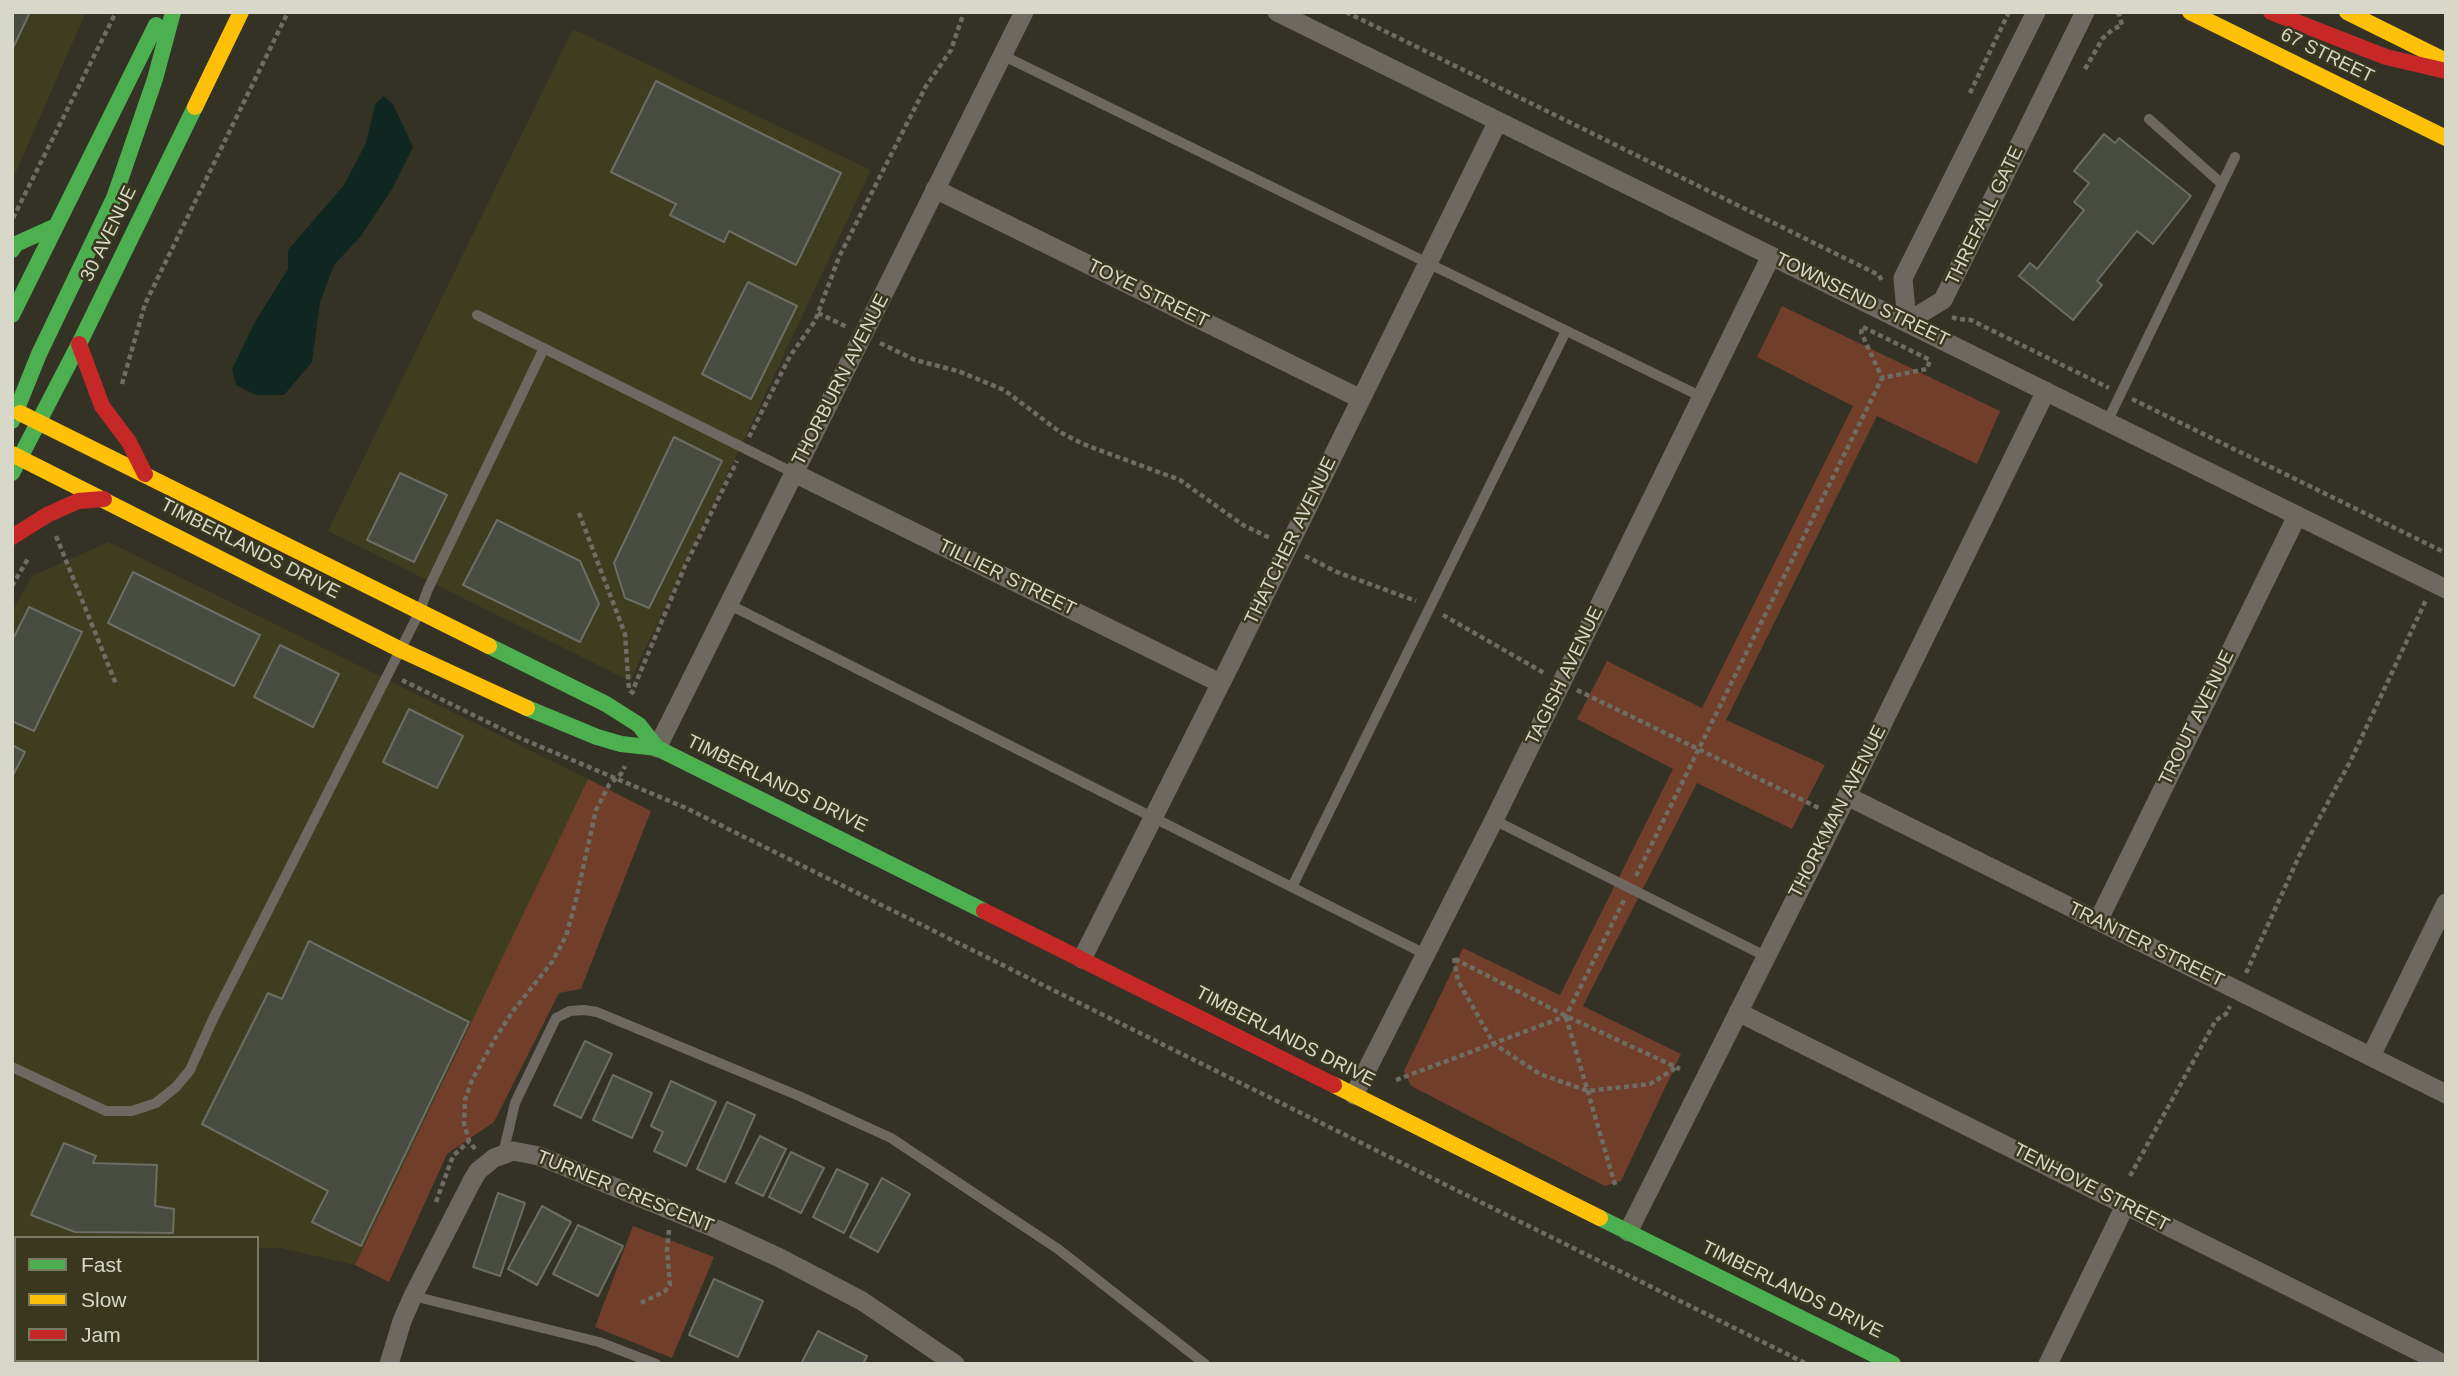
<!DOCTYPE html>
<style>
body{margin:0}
#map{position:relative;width:2458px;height:1376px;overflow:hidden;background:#333225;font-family:Arial,sans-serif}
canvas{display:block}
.frame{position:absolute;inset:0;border:14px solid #d8d8c9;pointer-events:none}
.legend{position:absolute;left:14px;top:1236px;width:245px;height:126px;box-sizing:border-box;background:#39381f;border:2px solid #797863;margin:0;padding:9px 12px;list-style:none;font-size:21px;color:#d8d8c9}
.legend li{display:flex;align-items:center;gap:14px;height:35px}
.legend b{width:35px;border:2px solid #797863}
</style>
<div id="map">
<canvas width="2458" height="1376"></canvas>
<div class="frame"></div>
<ul class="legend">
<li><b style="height:9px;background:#4caf50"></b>Fast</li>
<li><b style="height:9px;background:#ffc107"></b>Slow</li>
<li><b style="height:9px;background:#c62828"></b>Jam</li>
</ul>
</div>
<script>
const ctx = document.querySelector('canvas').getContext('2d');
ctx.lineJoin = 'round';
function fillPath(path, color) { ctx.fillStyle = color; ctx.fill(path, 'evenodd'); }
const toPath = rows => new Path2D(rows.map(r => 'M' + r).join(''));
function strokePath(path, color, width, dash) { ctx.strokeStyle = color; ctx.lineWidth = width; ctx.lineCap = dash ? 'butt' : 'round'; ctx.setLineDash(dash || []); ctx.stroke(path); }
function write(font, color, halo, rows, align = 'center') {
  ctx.font = font + ' Arial,sans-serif'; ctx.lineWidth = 5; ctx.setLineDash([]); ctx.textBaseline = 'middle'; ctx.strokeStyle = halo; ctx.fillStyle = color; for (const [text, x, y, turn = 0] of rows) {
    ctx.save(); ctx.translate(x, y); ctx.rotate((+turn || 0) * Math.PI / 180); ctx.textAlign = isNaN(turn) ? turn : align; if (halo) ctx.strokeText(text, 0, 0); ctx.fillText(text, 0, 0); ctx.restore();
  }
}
fillPath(toPath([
 [12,12,86,12,12,181],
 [573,29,871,170,630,681,328,531],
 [109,542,588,779,481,1014,355,1265,280,1248,257,1248,257,1238,16,1238,16,1246,12,1246,12,612,32,576]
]), '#3f3d1f');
fillPath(toPath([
 [1782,306,2000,411,1977,464,1877,416,1726,720,1825,765,1792,829,1697,783,1583,1006,1681,1054,1621,1181,1605,1186,1411,1086,1404,1071,1463,948,1560,995,1673,769,1577,719,1607,661,1702,708,1853,406,1757,357],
 [588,779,651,811,581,989,559,993,494,1122,447,1154,389,1282,355,1265],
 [633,1226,714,1257,672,1358,595,1327]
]), '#703e2a');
fillPath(toPath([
 [12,1246,16,1246,16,1360,108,1360,110,1364,12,1364]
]), '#905842');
fillPath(toPath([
 [383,96,393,104,413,147,392,189,361,236,334,265,320,302,312,362,284,395,256,395,236,385,232,369,255,322,288,269,288,250,344,185,366,143,375,105]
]), '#0f2720');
const building = toPath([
 [12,12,30,12,12,50,12,12],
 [656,81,841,173,796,265,729,231,724,242,670,215,676,204,611,172,656,81],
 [2104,134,2115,143,2119,138,2191,196,2153,244,2137,231,2097,281,2102,285,2073,320,2019,276,2030,263,2037,269,2084,210,2074,202,2089,183,2074,171,2104,134],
 [748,282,797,306,751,399,702,374,748,282],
 [674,437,722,461,649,608,625,598,614,563,674,437],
 [400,473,447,495,414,562,367,540,400,473],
 [497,520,580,561,599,604,580,642,463,585,497,520],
 [133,572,260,635,234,686,108,623,133,572],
 [29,607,82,632,34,731,12,721,12,641,29,607],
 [280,645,339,674,313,727,254,697,280,645],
 [409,709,463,736,437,788,383,762,409,709],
 [12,745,25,752,12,777,12,745],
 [309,941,469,1022,361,1246,312,1222,328,1191,202,1124,268,993,282,999,309,941],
 [585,1041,612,1054,581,1118,554,1105,585,1041],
 [613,1075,652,1093,632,1138,593,1120,613,1075],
 [671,1081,716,1102,686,1166,654,1151,663,1132,651,1126,671,1081],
 [727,1102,755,1115,725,1182,697,1169,727,1102],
 [760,1136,786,1149,763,1196,736,1183,760,1136],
 [64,1143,96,1156,93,1163,157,1165,155,1206,174,1209,173,1233,75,1232,31,1215,64,1143],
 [791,1152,824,1168,801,1213,769,1197,791,1152],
 [837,1169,868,1184,844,1233,813,1217,837,1169],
 [882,1178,910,1194,878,1252,850,1237,882,1178],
 [498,1193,525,1203,500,1276,473,1267,498,1193],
 [542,1206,571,1222,537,1285,508,1269,542,1206],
 [578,1225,623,1246,598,1296,553,1274,578,1225],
 [714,1279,763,1301,738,1357,689,1335,714,1279],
 [818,1331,867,1356,863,1364,801,1364,818,1331]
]);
fillPath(building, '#474b40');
strokePath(building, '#6c6e64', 2);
strokePath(toPath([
 [1346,12,1879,275,1882,281],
 [2085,69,2103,38,2112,30,2122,25,2119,14,2116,12],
 [1970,93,2009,12],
 [13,218,116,12],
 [818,313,847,327],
 [1952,317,1957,319,1971,320,2109,388],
 [1863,327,1930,360,1927,369,1882,378,1861,332,1863,327],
 [880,343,915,360,958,371,1004,390,1060,432,1083,444,1180,480,1243,525,1272,539],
 [122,384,145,304,288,12],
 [2132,399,2446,553],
 [749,437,790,356,815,321,839,257,926,86,951,50,964,12],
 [579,513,625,634,629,690,631,692],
 [56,536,116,684],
 [1305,556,1337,572,1416,601],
 [12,586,29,557],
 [1443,615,1544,673],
 [402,680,520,738,686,808,1807,1364],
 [1577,690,1821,809],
 [634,694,632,692,685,566,737,461],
 [1636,876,1882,378],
 [1454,958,1458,981,1494,1044,1540,1074,1588,1091,1650,1084,1677,1067],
 [1455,959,1566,1016,1680,1069],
 [2246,973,2301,852,2351,760,2426,600],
 [1566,1017,1616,1188],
 [1396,1080,1566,1016,1624,900],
 [475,1149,469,1141,464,1123,465,1100,472,1080,496,1037,513,1011,552,962,566,936,575,904,596,810,609,785,621,774,625,766],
 [2130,1176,2216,1020,2226,1014,2230,1006],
 [436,1202,453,1156,469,1141],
 [641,1303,665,1291,670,1285,667,1249,669,1230]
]), '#6f6c63', 4.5, [5, 3.5]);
strokePath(toPath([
 [1002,55,1702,397],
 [2149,119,2222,184],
 [477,315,794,473],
 [2107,422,2235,157],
 [728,604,1427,955],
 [1494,820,1765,956],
 [1292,887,1566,331],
 [12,1067,106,1111,132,1111,156,1103,176,1087,190,1070,213,1019,419,613,428,589,544,348],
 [503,1154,515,1103,556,1018,570,1011,584,1010,597,1012,799,1096,891,1138,1058,1249,1205,1364],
 [413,1296,599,1342,656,1364]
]), '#6e6960', 10);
strokePath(toPath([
 [1277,12,2446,589],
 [935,189,1361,399],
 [1907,322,1943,300,2085,12],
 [1907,322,1903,278,2036,12],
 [794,473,1220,683],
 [657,748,1024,12],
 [1847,796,2446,1094],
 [2098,921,2297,516],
 [1082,959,1231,663,1498,121],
 [1738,1012,2444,1364],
 [2371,1056,2446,903],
 [1354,1095,1494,820,1771,256],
 [1628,1232,1847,796,2046,391],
 [389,1364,402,1321,413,1296,472,1181,478,1171,494,1158,513,1151,539,1156,719,1230,780,1258,862,1301,955,1364],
 [2048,1364,2125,1206]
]), '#6e6960', 19);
strokePath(toPath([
 [12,250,16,244,56,226],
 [12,315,156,25],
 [12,421,39,354,114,198,155,79,173,12],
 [12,473,79,344,195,107],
 [489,646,606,704,639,725,657,748],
 [527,708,597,737,621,744,657,748,984,911],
 [1600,1218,1893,1364]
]), '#4caf50', 16);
strokePath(toPath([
 [2190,12,2446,138],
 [2347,12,2444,60],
 [195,107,241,12],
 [20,413,489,646],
 [12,454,401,650,527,708],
 [1334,1085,1600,1218]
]), '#ffc107', 16);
strokePath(toPath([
 [2271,12,2386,57,2446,71],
 [79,344,102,406,129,442,145,474],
 [12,537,47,515,78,501,104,499],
 [984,911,1334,1085]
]), '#c62828', 16);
write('19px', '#d8d8c9', '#39381f', [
 ["67 STREET",2327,56,26],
 ["THREFALL GATE",1985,216,-64],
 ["30 AVENUE",109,234,-64],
 ["TOYE STREET",1148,294,26],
 ["TOWNSEND STREET",1862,300,26],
 ["THORBURN AVENUE",841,380,-63],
 ["THATCHER AVENUE",1291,541,-64],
 ["TIMBERLANDS DRIVE",250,549,27],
 ["TILLIER STREET",1007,578,26],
 ["TAGISH AVENUE",1565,676,-64],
 ["TROUT AVENUE",2197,718,-64],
 ["TIMBERLANDS DRIVE",777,784,26],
 ["THORKMAN AVENUE",1838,812,-63],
 ["TRANTER STREET",2146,945,26],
 ["TIMBERLANDS DRIVE",1285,1037,27],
 ["TENHOVE STREET",2091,1188,27],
 ["TURNER CRESCENT",625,1192,22],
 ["TIMBERLANDS DRIVE",1792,1290,26]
]);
</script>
